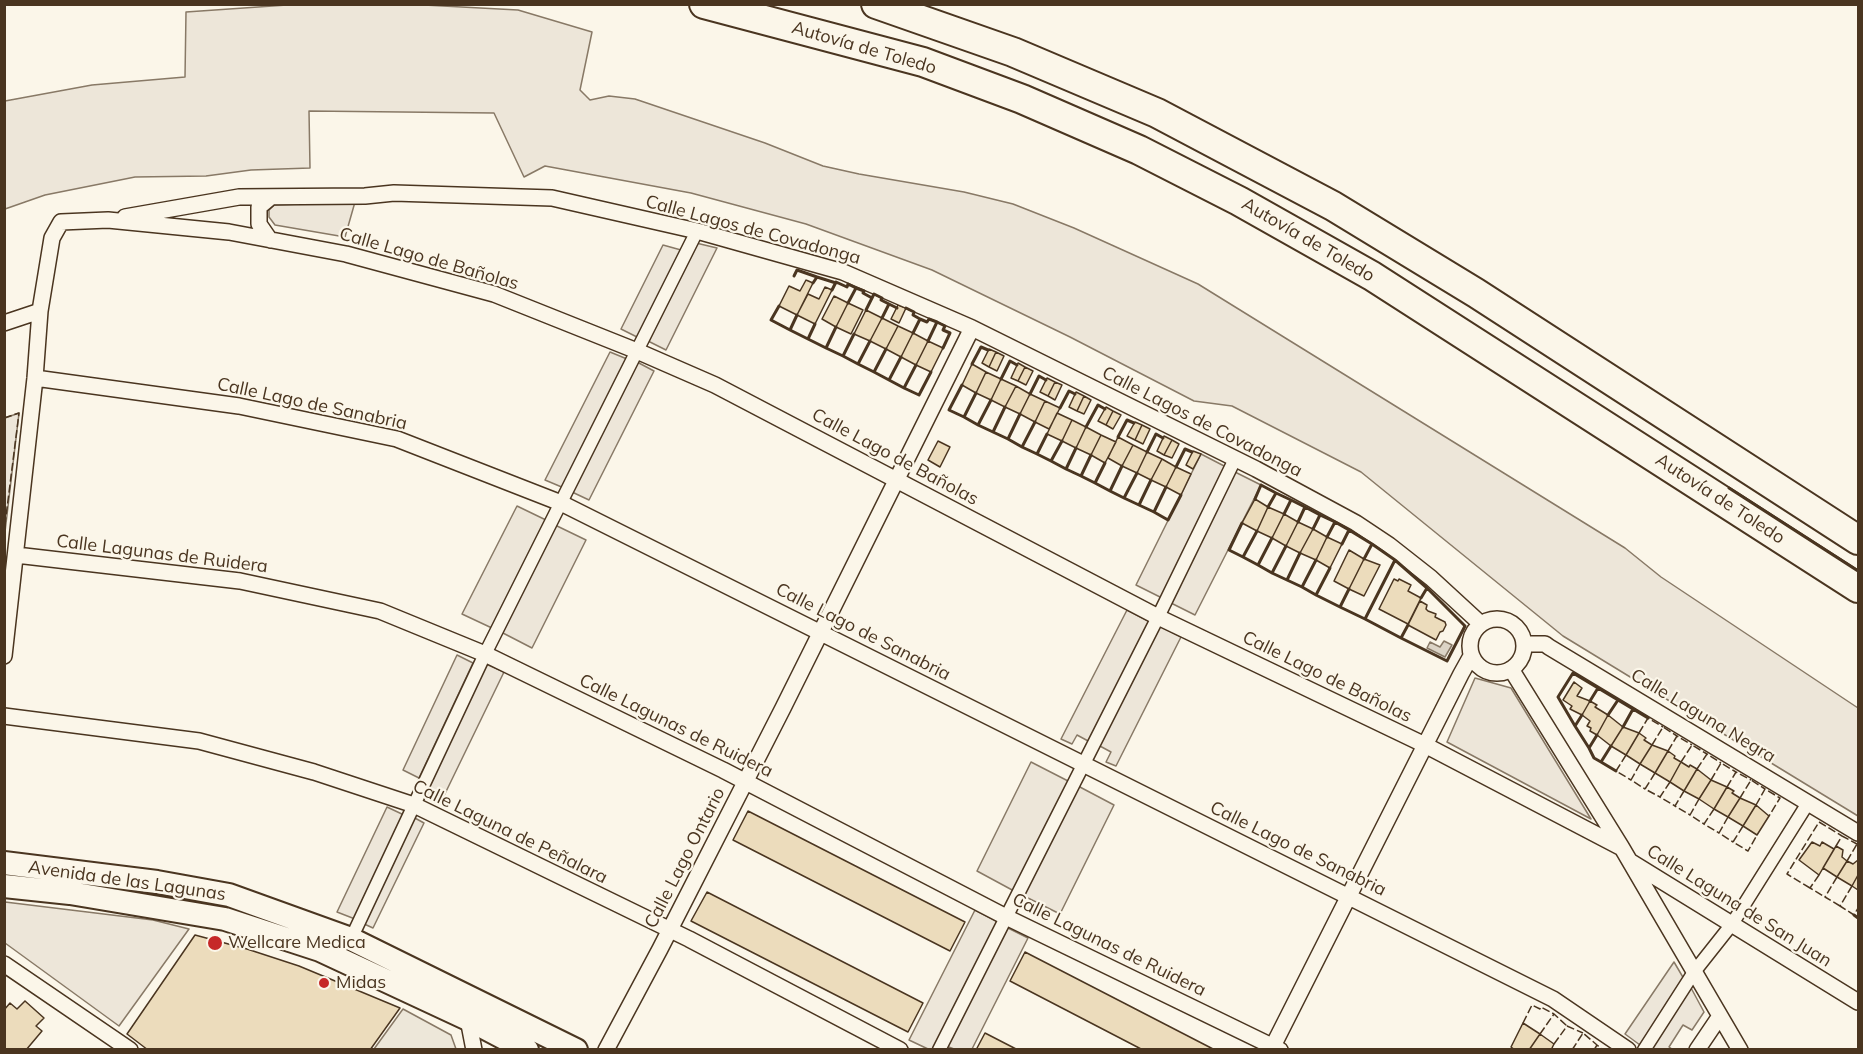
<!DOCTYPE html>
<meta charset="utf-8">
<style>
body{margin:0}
#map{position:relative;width:1863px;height:1054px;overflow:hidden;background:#fbf6e9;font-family:Mulish,sans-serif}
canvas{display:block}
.frame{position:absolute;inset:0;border:6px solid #4a3520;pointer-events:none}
</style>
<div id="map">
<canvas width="1863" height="1054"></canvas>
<div class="frame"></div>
</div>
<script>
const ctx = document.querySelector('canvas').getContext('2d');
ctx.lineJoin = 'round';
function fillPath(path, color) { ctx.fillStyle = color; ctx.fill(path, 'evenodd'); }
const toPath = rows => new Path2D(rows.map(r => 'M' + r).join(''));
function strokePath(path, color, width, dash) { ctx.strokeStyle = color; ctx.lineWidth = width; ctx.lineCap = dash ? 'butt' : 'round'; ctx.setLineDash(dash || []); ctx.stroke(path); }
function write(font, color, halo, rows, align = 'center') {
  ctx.font = font + ' Mulish,sans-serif'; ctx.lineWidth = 4.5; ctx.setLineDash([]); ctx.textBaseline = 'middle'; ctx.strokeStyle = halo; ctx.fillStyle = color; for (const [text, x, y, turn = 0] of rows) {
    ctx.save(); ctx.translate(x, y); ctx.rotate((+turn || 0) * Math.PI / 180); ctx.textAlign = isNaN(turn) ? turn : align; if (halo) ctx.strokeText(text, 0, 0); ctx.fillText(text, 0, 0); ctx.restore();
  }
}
const green = toPath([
 [287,5,424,5,518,10,592,32,580,90,590,100,609,96,635,99,765,143,823,166,859,174,964,192,1013,204,1074,228,1198,284,1625,548,1661,577,1858,708,1858,816,1563,636,1361,472,1232,406,1194,401,1070,337,932,270,806,224,691,193,545,166,524,177,494,113,309,111,310,168,251,170,206,176,135,177,45,195,5,209,5,101,92,85,185,77,186,12,287,5],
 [355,202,345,237,275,225,269,217,269,210,274,205,355,202],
 [696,243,717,248,666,350,648,341,696,243],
 [663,245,681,250,639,338,621,329,663,245],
 [610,352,627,359,564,488,545,480,610,352],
 [637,362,654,371,589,500,572,492,637,362],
 [19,413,5,532,5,418,19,413],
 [1201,454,1228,468,1162,598,1136,585,1201,454],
 [1235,472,1261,485,1195,615,1169,602,1235,472],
 [517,506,548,521,494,629,462,614,517,506],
 [555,525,586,540,532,648,501,632,555,525],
 [1127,610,1150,622,1090,742,1077,735,1072,744,1061,739,1127,610],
 [1158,625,1181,637,1116,766,1106,762,1111,752,1098,745,1158,625],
 [457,655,473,663,419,778,403,770,457,655],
 [486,664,504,672,440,804,422,796,486,664],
 [1475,678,1511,688,1591,819,1447,742,1475,678],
 [1031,762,1070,782,1014,891,977,871,1031,762],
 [1078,786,1114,805,1060,914,1024,896,1078,786],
 [387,807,404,815,355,919,337,912,387,807],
 [413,817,424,823,373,928,362,923,413,817],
 [5,902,153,920,189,929,119,1026,5,943,5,902],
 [975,910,998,922,935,1049,928,1049,909,1040,975,910],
 [1006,927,1028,938,972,1049,954,1049,946,1046,1006,927],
 [1674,962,1684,979,1640,1045,1625,1034,1674,962],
 [1690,986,1704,1012,1692,1030,1683,1025,1669,1047,1672,1049,1648,1050,1690,986]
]);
fillPath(green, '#ede6d9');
strokePath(green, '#887966', 1.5);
const parking = toPath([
 [403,1009,451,1035,456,1049,374,1049,403,1009]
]);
fillPath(parking, '#ede7d9');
strokePath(parking, '#887966', 1.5);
const water = toPath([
 [1444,641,1452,645,1445,657,1427,648,1430,642,1440,647,1444,641]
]);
fillPath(water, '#dcd4c6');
strokePath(water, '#887966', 1.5);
const building = toPath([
 [806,280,813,283,797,315,779,306,789,286,800,291,806,280],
 [825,287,832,290,815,324,797,315,808,294,819,299,825,287],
 [834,296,848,303,836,327,822,319,834,296],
 [848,303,863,310,851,334,836,327,848,303],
 [898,305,906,308,899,323,891,319,898,305],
 [866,310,882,318,870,341,854,334,866,310],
 [882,318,898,326,886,349,870,341,882,318],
 [898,326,913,333,901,357,886,349,898,326],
 [913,333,928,341,916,365,901,357,913,333],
 [928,341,943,348,931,372,916,365,928,341],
 [989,349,996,352,989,367,982,363,989,349],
 [996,352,1004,356,997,371,989,367,996,352],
 [1018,363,1025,367,1018,381,1011,378,1018,363],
 [972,364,986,372,976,393,962,385,972,364],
 [1025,367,1033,371,1026,385,1018,381,1025,367],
 [986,372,1001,379,991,400,976,393,986,372],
 [1047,378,1055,382,1048,396,1040,392,1047,378],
 [1001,379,1016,386,1005,407,991,400,1001,379],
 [1055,382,1062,385,1055,400,1048,396,1055,382],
 [1016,386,1030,394,1020,414,1005,407,1016,386],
 [1076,392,1084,396,1077,411,1069,407,1076,392],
 [1030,394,1045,401,1035,422,1020,414,1030,394],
 [1084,396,1091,400,1084,414,1077,411,1084,396],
 [1045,401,1060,408,1049,429,1035,422,1045,401],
 [1106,407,1113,411,1106,425,1098,421,1106,407],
 [1113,411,1121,415,1113,429,1106,425,1113,411],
 [1057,413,1072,420,1062,441,1047,434,1057,413],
 [1072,420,1086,427,1076,448,1062,441,1072,420],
 [1135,422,1142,425,1135,440,1127,436,1135,422],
 [1142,425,1150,429,1143,444,1135,440,1142,425],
 [1086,427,1101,435,1091,455,1076,448,1086,427],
 [1101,435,1116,442,1105,463,1091,455,1101,435],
 [1164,436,1172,440,1164,455,1157,451,1164,436],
 [1118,437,1133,445,1122,466,1108,458,1118,437],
 [1172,440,1179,444,1172,458,1164,455,1172,440],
 [938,441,950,447,940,467,928,460,938,441],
 [1133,445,1147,452,1137,473,1122,466,1133,445],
 [1193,451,1201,454,1193,469,1186,465,1193,451],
 [1147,452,1162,459,1151,480,1137,473,1147,452],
 [1162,459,1176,467,1166,487,1151,480,1162,459],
 [1176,467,1191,474,1181,495,1166,487,1176,467],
 [1255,499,1268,507,1257,531,1242,523,1255,499],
 [1268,507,1284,514,1272,538,1257,531,1268,507],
 [1284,514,1298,522,1286,546,1272,538,1284,514],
 [1298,522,1313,529,1300,553,1286,546,1298,522],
 [1313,529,1327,537,1316,560,1300,553,1313,529],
 [1327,537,1342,544,1330,568,1316,560,1327,537],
 [1349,550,1364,559,1349,589,1334,581,1349,550],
 [1364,559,1380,565,1364,596,1349,589,1364,559],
 [1394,579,1398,581,1399,579,1411,585,1408,591,1421,598,1408,624,1379,609,1394,579],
 [1420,601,1427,605,1426,609,1428,611,1436,614,1435,617,1445,622,1446,625,1443,631,1440,632,1436,640,1408,625,1420,601],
 [1574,682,1582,688,1577,696,1590,701,1582,715,1570,709,1572,706,1563,700,1574,682],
 [1590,701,1597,705,1595,707,1608,715,1597,735,1590,731,1591,728,1587,726,1590,721,1582,715,1590,701],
 [1608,715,1623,727,1611,746,1597,735,1608,715],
 [1623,727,1639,733,1626,755,1611,746,1623,727],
 [1639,733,1646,738,1644,740,1652,745,1640,764,1626,755,1639,733],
 [1652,745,1668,751,1655,773,1640,764,1652,745],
 [1668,751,1675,756,1674,758,1681,762,1670,782,1655,773,1668,751],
 [1681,762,1689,767,1690,765,1697,769,1684,791,1670,782,1681,762],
 [1697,769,1711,780,1699,799,1684,791,1697,769],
 [1711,780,1727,787,1714,809,1699,799,1711,780],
 [1727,787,1734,791,1732,793,1740,798,1728,817,1714,809,1727,787],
 [1740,798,1756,805,1743,826,1728,817,1740,798],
 [1756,805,1769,816,1757,835,1743,826,1756,805],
 [748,811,965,922,950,951,733,840,748,811],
 [1812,842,1820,846,1822,842,1834,849,1819,875,1799,860,1812,842],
 [1836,846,1843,850,1842,857,1847,861,1837,877,1823,868,1836,846],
 [1858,860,1858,875,1852,886,1837,877,1847,861,1853,864,1858,860],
 [1858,875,1858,890,1852,886,1858,875],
 [707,892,923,1003,908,1032,691,921,707,892],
 [195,935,247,949,299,966,400,1008,370,1050,148,1050,127,1034,195,935],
 [1025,952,1215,1050,1143,1050,1010,981,1025,952],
 [25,1001,44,1018,36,1026,42,1031,26,1050,4,1050,4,1010,10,1003,17,1009,25,1001],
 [1523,1023,1540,1034,1529,1050,1515,1050,1511,1047,1523,1023],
 [985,1033,1018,1050,976,1050,985,1033],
 [1540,1034,1554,1044,1551,1050,1529,1050,1540,1034]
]);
fillPath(building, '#ecdcbc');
strokePath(building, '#4a3520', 1.5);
const pedestrian = toPath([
 [351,939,485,654,697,231],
 [939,1050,1158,617,1235,459],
 [1644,1050,1694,972,1732,924,1808,803]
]);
const minor = toPath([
 [125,217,239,197,365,196,394,193,552,198,697,231,843,272,972,328,1256,469,1356,523,1389,545,1431,578,1481,624],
 [270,240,259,224,259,207,271,197],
 [4,323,40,311],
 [35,378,239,406,397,439,561,503,1553,999,1628,1050],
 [16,555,240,581,380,611,485,654,723,770,1006,917,1280,1050],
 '1470 646a27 27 0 1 1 54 0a27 27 0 1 1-54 0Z',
 [1524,644,1545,644,1549,647,1858,833],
 [4,656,35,378,40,311,52,238,61,222,108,220,229,232,346,254,494,294,637,351,715,385,1158,617,1425,745,1622,848],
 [1511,669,1622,848,1740,1050],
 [4,716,199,741,314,772,414,805,689,939,900,1050],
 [1631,862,1858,1002],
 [4,964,130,1050],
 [468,1019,474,1050],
 [606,1050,660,949,783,708,972,328],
 [1271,1050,1461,674,1471,656],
 [1697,1050,1720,1016]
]);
const secondary = toPath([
 [4,863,157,882,229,895,351,939,576,1050],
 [4,886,70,893,225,919,320,950,468,1019,527,1050]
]);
const motorway = toPath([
 [704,4,923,62,1022,99,1139,150,1239,201,1372,276,1858,588],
 [876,4,1013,52,1157,113,1333,206,1476,293,1858,540]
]);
strokePath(pedestrian, '#4a3520', 15);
strokePath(minor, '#4a3520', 18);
strokePath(secondary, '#4a3520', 26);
strokePath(motorway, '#4a3520', 32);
strokePath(pedestrian, '#fbf6e9', 12);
strokePath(minor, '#fbf6e9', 15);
strokePath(secondary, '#fbf6e9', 22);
strokePath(motorway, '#fbf6e9', 28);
strokePath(toPath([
 [4,418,19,413,4,532],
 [1639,733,1648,718,1663,727],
 [1652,745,1663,727,1677,736],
 [1668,751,1677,736,1692,745],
 [1626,755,1616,771,1631,780],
 [1681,762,1692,745,1707,754],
 [1640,764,1631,780,1645,789],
 [1697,769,1707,754,1721,763],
 [1655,773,1645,789,1660,797],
 [1711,780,1721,763,1736,772],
 [1670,782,1660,797,1675,806],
 [1727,787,1736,772,1751,780],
 [1684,791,1675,806,1690,815],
 [1740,798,1751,780,1765,789],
 [1699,799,1690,815,1704,824],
 [1756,805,1765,789,1780,798,1769,816],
 [1714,809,1704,824,1719,833],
 [1728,817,1719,833,1733,842],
 [1743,826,1733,842,1748,851,1757,835],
 [1836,846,1842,836,1857,844],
 [1847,861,1857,844,1858,845],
 [1819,875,1810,888,1825,897],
 [1837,877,1825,897,1840,906],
 [1852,886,1840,906,1854,915,1858,908],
 [1810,888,1787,874,1819,822,1842,836],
 [1523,1023,1532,1005,1540,1009,1541,1007,1554,1014],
 [1540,1034,1554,1014,1567,1026],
 [1554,1044,1567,1026,1583,1033],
 [1572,1050,1583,1033,1597,1045],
 [1594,1050,1597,1045,1603,1050]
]), '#4a3520', 1.5, [8, 3]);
strokePath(toPath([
 [794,276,797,270,817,277],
 [813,283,817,277,836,283],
 [832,290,836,282,847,287,848,284,856,288],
 [848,303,856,288,864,291,863,293,872,298],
 [779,306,771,320,790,330],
 [906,308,914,312,913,315,920,319],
 [866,310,874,294,882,298,881,300,889,304],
 [797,315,790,330,808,339],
 [882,318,889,304,897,308],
 [815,324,808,339,826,348],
 [836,327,826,348,843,356],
 [913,333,920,319,927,322,929,319,937,322],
 [854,334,843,356,858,364],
 [870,341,858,364,874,372],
 [928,341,937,322,945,326,943,330,950,333,943,348],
 [886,349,874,372,889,380],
 [901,357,889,380,904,388],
 [972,364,981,347,988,350],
 [916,365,904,388,919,395,931,372],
 [1001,379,1010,361,1017,365],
 [962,385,949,410,964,417],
 [976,393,964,417,978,425],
 [1030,394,1039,376,1046,380],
 [991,400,978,425,993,432],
 [1005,407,993,432,1008,439],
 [1060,408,1069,391,1075,394],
 [1020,414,1008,439,1022,447],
 [1035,422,1022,447,1037,454],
 [1086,427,1098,405,1105,409],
 [1047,434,1037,454,1051,461],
 [1118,437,1127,420,1134,423],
 [1062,441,1051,461,1066,469],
 [1076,448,1066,469,1081,476],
 [1147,452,1156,434,1163,438],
 [1091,455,1081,476,1095,483],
 [1105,463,1095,483,1110,491],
 [1122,466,1110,491,1124,498],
 [1176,467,1185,449,1192,452],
 [1137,473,1124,498,1139,505],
 [1151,480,1139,505,1154,512],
 [1166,487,1154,512,1168,520,1181,495],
 [1729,488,1858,571],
 [1255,499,1261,485,1276,493],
 [1268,507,1276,493,1291,500],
 [1284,514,1291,500,1305,507],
 [1298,522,1305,507,1320,515],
 [1242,523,1229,550,1243,557],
 [1313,529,1320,515,1335,522],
 [1257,531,1243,557,1258,565],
 [1327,537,1335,522,1349,530],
 [1272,538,1258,565,1272,573],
 [1342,544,1349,530,1372,544],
 [1286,546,1272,573,1287,580],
 [1300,553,1287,580,1302,587],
 [1364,559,1372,544,1395,560],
 [1316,560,1302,587,1316,595],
 [1330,568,1316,595,1340,607],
 [1349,589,1340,607,1365,619],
 [1408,625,1401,638,1447,661,1465,626,1427,588,1421,598],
 [1401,638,1365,619,1395,560,1427,588],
 [1590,701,1598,688,1618,700],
 [1582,715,1575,726,1589,748],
 [1608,715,1618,700,1633,709],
 [1575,726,1558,697,1573,673,1598,688],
 [1623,727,1633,709,1648,718],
 [1597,735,1589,748,1594,758,1601,762],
 [1611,746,1601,762,1616,771],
 [1854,915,1858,918]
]), '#4a3520', 3);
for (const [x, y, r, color] of [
 [215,943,8,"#c62828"],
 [324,983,6,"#c62828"]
]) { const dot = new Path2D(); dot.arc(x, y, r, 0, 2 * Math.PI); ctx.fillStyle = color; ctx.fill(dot); strokePath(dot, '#fbf6e9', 2); }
write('18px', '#4a3520', '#fbf6e9', [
 ["Autovía de Toledo",864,48,16],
 ["Calle Lagos de Covadonga",753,230,15],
 ["Autovía de Toledo",1308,240,30],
 ["Calle Lago de Bañolas",429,259,16],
 ["Calle Lago de Sanabria",312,404,12],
 ["Calle Lagos de Covadonga",1202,422,27],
 ["Calle Lago de Bañolas",895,457,28],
 ["Autovía de Toledo",1720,499,33],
 ["Calle Lagunas de Ruidera",162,554,7],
 ["Calle Lago de Sanabria",863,632,27],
 ["Calle Lago de Bañolas",1327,677,26],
 ["Calle Laguna Negra",1703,716,31],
 ["Calle Lagunas de Ruidera",676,726,26],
 ["Calle Laguna de Peñalara",510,832,26],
 ["Calle Lago de Sanabria",1298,849,26],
 ["Calle Lago Ontario",685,858,-63],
 ["Avenida de las Lagunas",127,881,8],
 ["Calle Laguna de San Juan",1739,906,32],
 ["Calle Lagunas de Ruidera",1109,945,26]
]);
write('18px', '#4a3520', '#fbf6e9', [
 ["Wellcare Medica",228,943],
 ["Midas",336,983]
], 'left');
</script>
